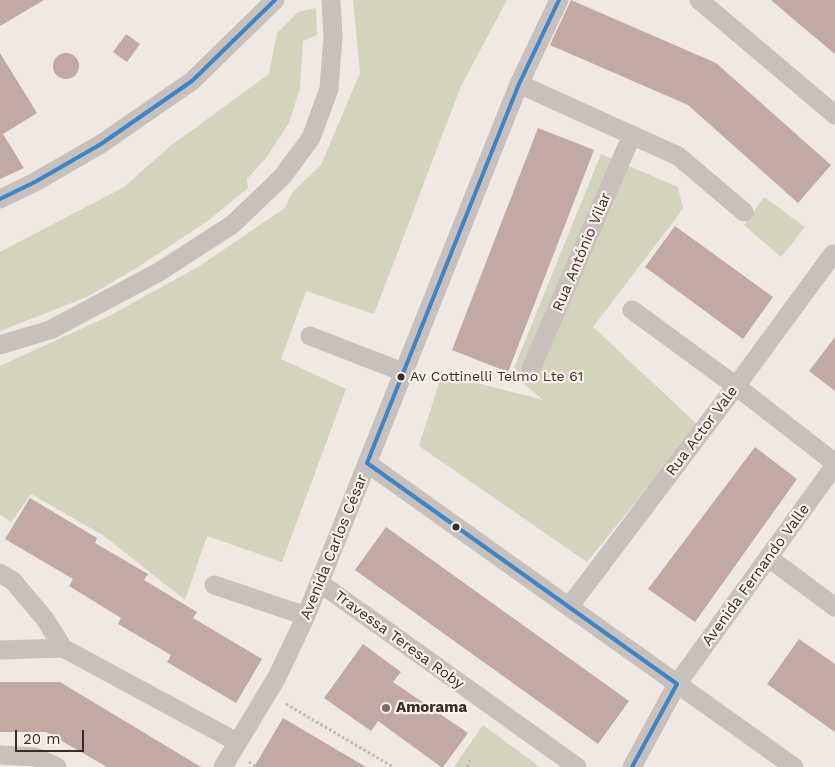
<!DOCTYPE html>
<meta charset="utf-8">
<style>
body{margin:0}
#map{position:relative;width:835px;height:767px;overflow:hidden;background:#efe8e3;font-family:"Work Sans",sans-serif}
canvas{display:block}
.scale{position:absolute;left:15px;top:730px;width:69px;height:22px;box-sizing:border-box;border:2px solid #3a2c29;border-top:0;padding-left:6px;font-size:15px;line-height:18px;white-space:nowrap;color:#3a2c29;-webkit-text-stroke:4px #fbf1eb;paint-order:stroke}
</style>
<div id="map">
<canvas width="835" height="767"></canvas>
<div class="scale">20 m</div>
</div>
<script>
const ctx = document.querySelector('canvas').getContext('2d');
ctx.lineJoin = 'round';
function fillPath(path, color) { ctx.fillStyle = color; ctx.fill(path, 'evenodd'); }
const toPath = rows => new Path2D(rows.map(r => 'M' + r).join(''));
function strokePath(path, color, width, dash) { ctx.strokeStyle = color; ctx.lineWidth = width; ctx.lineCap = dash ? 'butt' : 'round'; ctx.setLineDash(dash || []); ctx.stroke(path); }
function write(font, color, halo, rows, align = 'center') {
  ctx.font = font + ' "Work Sans",sans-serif'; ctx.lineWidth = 4.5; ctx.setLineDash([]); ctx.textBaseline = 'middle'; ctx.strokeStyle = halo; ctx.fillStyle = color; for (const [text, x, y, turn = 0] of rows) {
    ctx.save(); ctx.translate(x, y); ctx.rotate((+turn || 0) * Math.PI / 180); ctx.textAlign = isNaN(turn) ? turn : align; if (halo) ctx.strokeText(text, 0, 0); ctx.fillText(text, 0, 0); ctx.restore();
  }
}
fillPath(toPath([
 [353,0,507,0,461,86,374,314,306,291,281,359,346,389,282,562,207,536,185,600,104,536,31,494,11,522,0,514,0,366,109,316,198,267,285,208,292,193,321,165,360,73],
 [316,8,317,35,303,41,300,88,289,123,266,158,247,179,248,188,209,220,138,267,87,297,0,331,0,252,124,187,169,147,269,74,277,33,298,12],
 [601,154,678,187,683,209,593,327,698,425,587,562,419,446,442,374,543,400,512,373],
 [764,197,805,227,781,257,744,225],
 [483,725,540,767,454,767]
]), '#d3d4bc');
fillPath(toPath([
 [0,0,44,0,0,26],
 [571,0,716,63,831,165,798,203,688,105,550,45],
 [771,0,835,0,835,54,805,29],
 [126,34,140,44,127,62,113,52],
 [0,53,37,113,3,134,24,168,0,179],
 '53 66a13 13 0 1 1 26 0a13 13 0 1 1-26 0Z',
 [538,128,594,150,508,372,452,350],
 [675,226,773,297,743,339,645,267],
 [835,337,835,391,809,371],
 [755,447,797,479,695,622,648,589],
 [30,498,97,538,95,543,148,574,144,580,197,612,193,618,262,659,236,703,167,662,171,655,118,624,121,618,69,586,73,579,5,539],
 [386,527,629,701,598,744,355,570],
 [799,639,835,664,835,732,767,684],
 [363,644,401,672,393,682,468,733,443,767,441,767,378,721,371,731,324,698],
 [0,682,60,682,201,767,107,767,46,732,0,732],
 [283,718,366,767,254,767]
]), '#c3a9a4');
strokePath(toPath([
 [286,704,393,767],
 [249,762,257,767],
 [468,767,470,759]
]), '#c1b8b4', 3, [2.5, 2.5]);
strokePath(toPath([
 [699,0,835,115],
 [519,84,678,156,744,212],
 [0,199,35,182,101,144,192,81,275,0],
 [632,310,736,386,835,463],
 [310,336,403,372],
 [0,345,50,330,159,272,233,224,282,177,311,138,329,89,333,36,331,0],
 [531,369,632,135],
 [367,463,794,767],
 [769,558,835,607],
 [0,573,13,581,45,619,63,648],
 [320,583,577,767],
 [214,585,306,616],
 [569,607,736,386,833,254],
 [0,650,63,648,237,742],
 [0,755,35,757,57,767],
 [223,767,277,677,306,616,519,84,559,0],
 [632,767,677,684,835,465]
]), '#c8c0bc', 19);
strokePath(toPath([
 [559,0,519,84,367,463,677,684,632,767],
 [0,199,35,182,101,144,192,81,275,0]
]), '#3d85c6', 4);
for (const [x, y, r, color] of [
 [401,377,4.5,"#3a2c29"],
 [456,527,4.5,"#3a2c29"],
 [386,708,5,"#796e6a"]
]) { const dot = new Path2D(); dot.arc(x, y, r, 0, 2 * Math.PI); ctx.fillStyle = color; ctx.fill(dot); strokePath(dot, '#fbf1eb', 2); }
write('14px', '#3a2c29', '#fbf1eb', [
 ["Av Cottinelli Telmo Lte 61",410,377]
], 'left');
write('15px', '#3a2c29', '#fbf1eb', [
 ["Rua António Vilar",582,252,-67],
 ["Rua Actor Vale",702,431,-53],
 ["Avenida Carlos César",334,547,-68],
 ["Avenida Fernando Valle",756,575,-54],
 ["Travessa Teresa Roby",399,640,36]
]);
write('bold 15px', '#3a2c29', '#fbf1eb', [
 ["Amorama",396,708]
], 'left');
</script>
